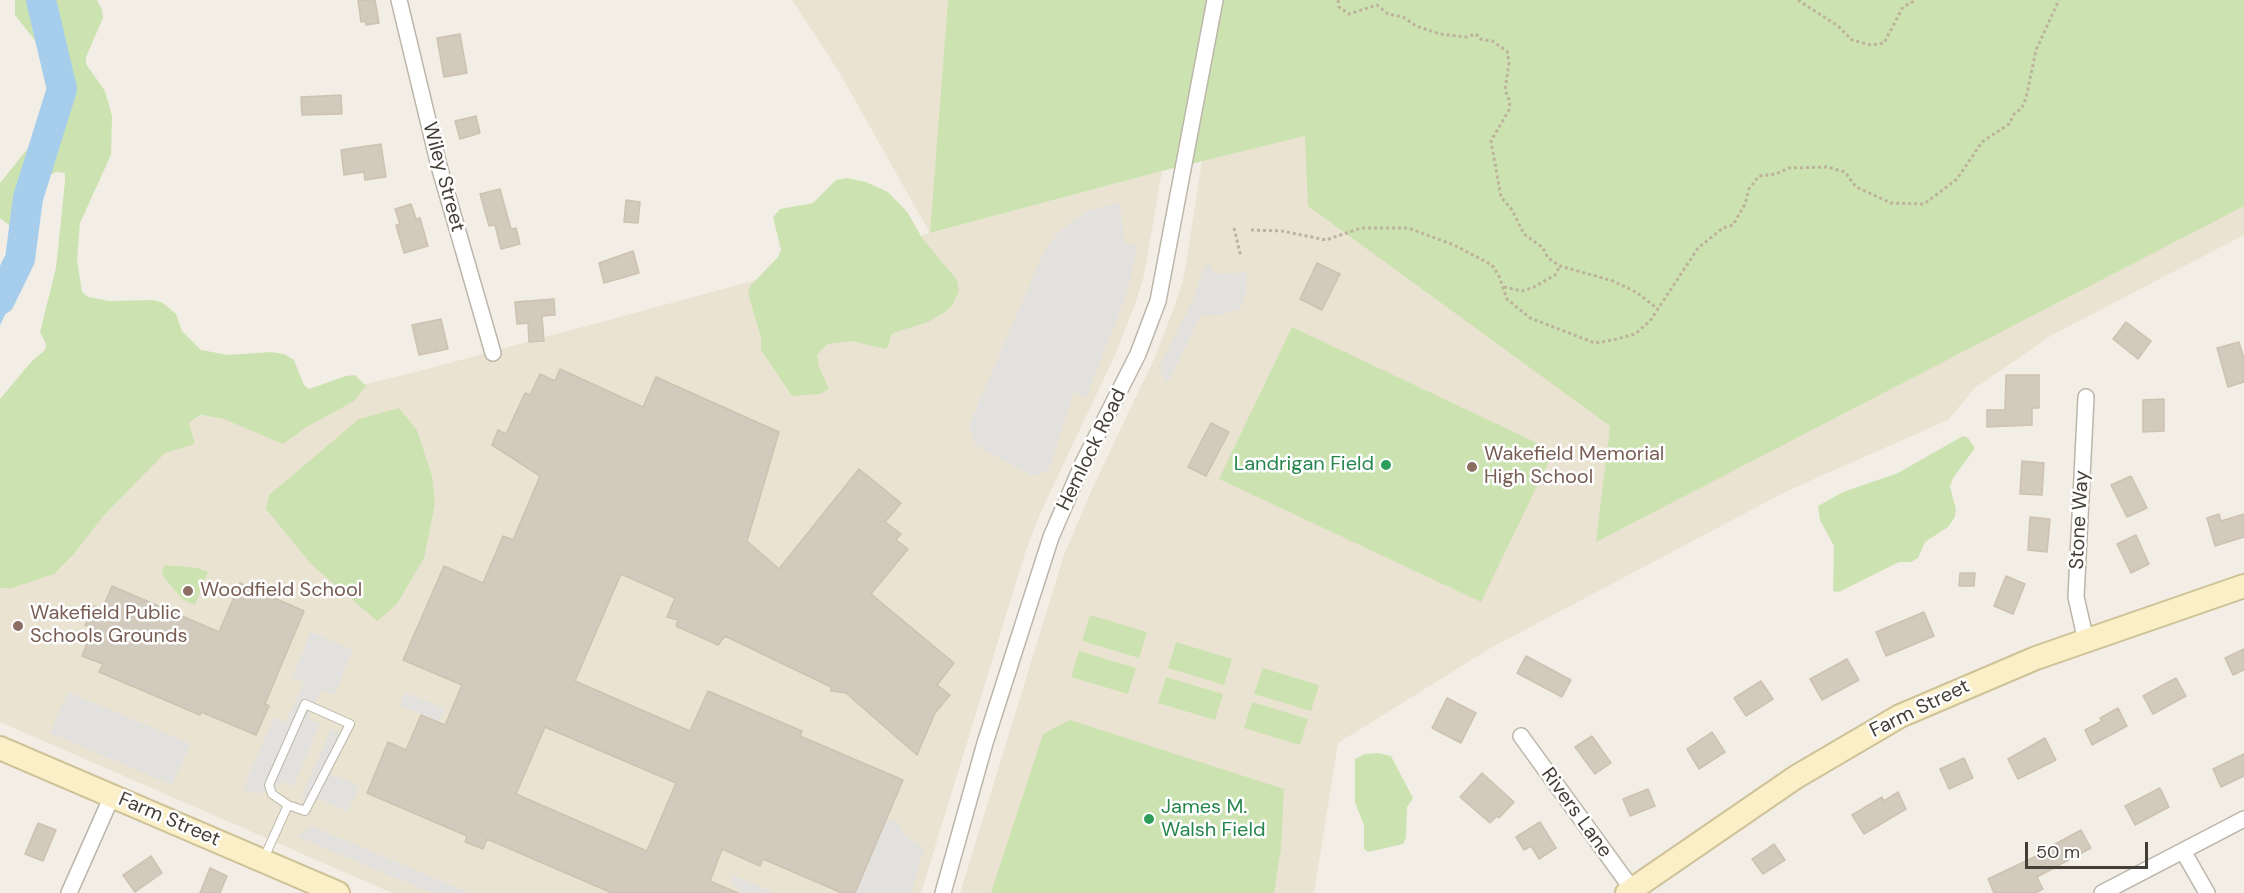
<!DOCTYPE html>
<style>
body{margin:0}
#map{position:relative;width:2244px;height:893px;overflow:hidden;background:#f2eee6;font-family:"DM Sans",sans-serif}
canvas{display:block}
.scale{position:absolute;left:2025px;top:842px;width:123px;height:27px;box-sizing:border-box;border:3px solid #443f36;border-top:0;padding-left:8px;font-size:18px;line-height:21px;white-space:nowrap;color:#443f36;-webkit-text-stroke:4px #fff;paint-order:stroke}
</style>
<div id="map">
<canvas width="2244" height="893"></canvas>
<div class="scale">50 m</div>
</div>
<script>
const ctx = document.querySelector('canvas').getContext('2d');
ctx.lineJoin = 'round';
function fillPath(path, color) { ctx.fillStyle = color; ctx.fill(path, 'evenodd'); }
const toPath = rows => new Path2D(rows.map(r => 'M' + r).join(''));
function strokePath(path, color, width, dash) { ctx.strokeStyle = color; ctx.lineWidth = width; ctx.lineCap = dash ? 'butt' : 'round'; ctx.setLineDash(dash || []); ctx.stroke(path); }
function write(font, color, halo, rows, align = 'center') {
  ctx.font = font + ' "DM Sans",sans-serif'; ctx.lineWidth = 5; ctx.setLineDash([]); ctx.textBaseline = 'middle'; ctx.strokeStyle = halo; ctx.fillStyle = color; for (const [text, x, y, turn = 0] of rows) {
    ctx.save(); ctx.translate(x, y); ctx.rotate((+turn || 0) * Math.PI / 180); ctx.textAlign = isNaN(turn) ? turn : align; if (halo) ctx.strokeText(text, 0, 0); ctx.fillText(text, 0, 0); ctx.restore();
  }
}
fillPath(toPath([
 [792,0,948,0,931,233,1162,171,1144,276,1134,307,1116,353,1040,514,1025,553,921,893,392,893,0,722,0,536,71,428,242,413,416,372,930,233,839,72],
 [2244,0,2244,235,2052,335,1975,388,1948,420,1787,491,1489,649,1338,743,1314,893,960,893,1064,555,1092,489,1155,357,1175,305,1184,276,1202,161,1388,115]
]), '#eae3d1');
fillPath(toPath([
 [15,0,97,0,102,10,103,18,86,57,86,64,105,91,112,116,111,155,80,223,77,260,82,292,88,297,109,301,154,300,163,303,176,314,182,331,201,350,228,355,271,352,284,354,294,360,304,385,309,389,346,376,355,375,366,386,354,401,305,428,283,444,224,419,202,415,195,418,189,423,195,444,165,453,105,514,73,555,54,574,12,588,0,588,0,399,31,362,45,350,46,344,40,332,56,268,65,181,65,173,56,172,50,175,41,190,31,215,30,236,19,222,9,225,0,218,0,183,33,142,52,95,50,74,36,42,15,15],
 [948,0,2244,0,2244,206,1596,542,1610,426,1308,206,1305,136,1162,171,930,233],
 [847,178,866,182,888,192,908,213,922,238,957,280,959,291,952,306,945,312,928,322,896,332,891,335,888,347,885,349,852,341,827,344,817,355,819,367,829,389,820,394,792,396,761,350,761,338,748,293,751,285,778,257,781,250,773,217,780,209,813,203,836,180],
 [1292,327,1554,451,1481,602,1219,479],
 [399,408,417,430,432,476,435,504,424,558,397,604,377,621,311,564,266,509,269,495,359,419],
 [1963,436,1968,438,1975,448,1953,478,1950,487,1956,509,1955,517,1948,527,1925,542,1918,558,1911,562,1899,562,1839,592,1833,591,1834,546,1820,520,1818,506,1843,492,1898,473],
 [164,565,199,568,208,572,195,605,182,599,162,575],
 [1090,615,1147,632,1139,658,1082,641],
 [1176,642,1232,659,1224,685,1168,668],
 [1079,651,1136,668,1128,694,1071,677],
 [1263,668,1319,685,1311,711,1254,694],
 [1166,677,1223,694,1215,720,1158,703],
 [1252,702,1308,719,1300,745,1244,728],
 [1070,720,1284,789,1281,849,1274,893,991,893,1043,734],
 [1377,753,1391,756,1413,798,1407,807,1406,838,1403,844,1368,852,1364,849,1364,825,1355,803,1355,759,1365,754]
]), '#cce3b1');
fillPath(toPath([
 [1120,203,1124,243,1138,246,1127,292,1086,398,1074,392,1049,470,1032,476,975,445,969,425,1043,254,1058,233,1072,221,1090,210],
 [1209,264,1216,274,1247,272,1246,292,1240,309,1220,315,1201,315,1168,383,1158,369,1193,300,1204,267],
 [311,632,353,650,334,695,321,690,308,718,320,724,293,787,281,781,278,787,256,794,243,789,274,717,286,722,304,683,292,677],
 [68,692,191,744,172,785,50,733],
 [405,692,445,709,439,722,400,705],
 [331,729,343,734,327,772,359,786,348,812,316,798,314,803,301,797],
 [887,818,899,823,905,836,924,848,911,893,855,893],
 [312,826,469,893,432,893,298,837],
 [730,874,775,893,742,893,734,886]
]), '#e3e1de');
fillPath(toPath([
 [14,221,19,222,30,236,30,258,28,269,0,325,0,296,20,259,15,235,9,225]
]), '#a6cdeb');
strokePath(toPath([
 [0,300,20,259,28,198,62,89,41,0]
]), '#a6cdeb', 30);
const building = toPath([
 [358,0,375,0,379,23,366,25,365,21,361,22,358,0],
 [460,34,467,73,444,77,437,38,460,34],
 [341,95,342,114,302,115,301,97,341,95],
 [476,116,480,133,460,139,455,121,476,116],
 [381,144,386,177,365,180,364,172,344,175,341,150,381,144],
 [500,189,511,229,516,228,520,244,501,249,495,225,489,226,480,194,500,189],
 [626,200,640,202,638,223,624,222,626,200],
 [411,204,416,219,420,218,428,246,404,253,396,225,400,224,395,209,411,204],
 [633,251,639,273,604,283,599,263,633,251],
 [1317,263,1340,274,1322,310,1300,299,1317,263],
 [554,299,555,315,542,316,544,341,529,342,528,323,517,324,515,302,554,299],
 [441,319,448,349,419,355,412,325,441,319],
 [2126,322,2151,341,2138,359,2113,339,2126,322],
 [2239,342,2244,359,2244,382,2228,387,2217,348,2239,342],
 [560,369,643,407,656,377,779,432,747,541,779,569,859,469,901,503,885,522,901,534,896,540,908,549,871,594,954,663,937,685,950,695,935,713,917,755,846,693,831,691,831,687,725,636,718,645,676,626,678,620,667,617,675,598,621,574,575,681,690,731,708,691,802,731,800,736,903,780,855,893,842,893,763,859,760,866,722,849,710,881,738,893,612,893,487,839,483,849,465,842,467,836,367,793,388,742,406,750,421,715,445,725,462,685,403,660,444,566,483,583,503,536,513,540,540,476,492,445,498,430,506,434,525,393,530,395,540,374,555,381,560,369],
 [545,727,676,783,647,851,516,794,545,727],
 [2006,375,2039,375,2039,408,2032,408,2032,425,1987,427,1987,410,2005,410,2006,375],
 [2164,399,2164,431,2143,432,2143,400,2164,399],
 [1211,423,1229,432,1206,476,1188,467,1211,423],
 [2022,461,2044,463,2042,495,2020,494,2022,461],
 [2131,476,2147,508,2127,517,2111,485,2131,476],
 [2219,514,2221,521,2244,514,2244,537,2215,546,2207,518,2219,514],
 [2030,517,2050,519,2047,552,2028,550,2030,517],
 [2136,535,2149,564,2131,573,2117,544,2136,535],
 [1960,573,1975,573,1974,586,1959,586,1960,573],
 [2006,576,2025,584,2013,614,1994,606,2006,576],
 [240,583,304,611,265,704,269,706,256,735,201,712,200,715,99,672,103,664,82,656,93,629,85,625,94,606,102,610,112,586,219,632,240,583],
 [1924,612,1934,636,1886,656,1876,632,1924,612],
 [2244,649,2244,670,2233,675,2225,658,2244,649],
 [1526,656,1571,680,1562,697,1517,673,1526,656],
 [1847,659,1859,680,1822,700,1810,679,1847,659],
 [2176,678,2186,696,2153,714,2143,696,2176,678],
 [1761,681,1773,699,1746,716,1734,698,1761,681],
 [1447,698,1476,713,1461,743,1432,728,1447,698],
 [2118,708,2127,726,2092,745,2085,730,2102,721,2100,718,2118,708],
 [1712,732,1725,752,1699,769,1687,749,1712,732],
 [1592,736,1611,763,1595,774,1575,747,1592,736],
 [2045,738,2056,760,2018,779,2008,759,2045,738],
 [2244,754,2244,776,2221,787,2213,769,2244,754],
 [1964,758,1973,778,1949,789,1940,769,1964,758],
 [1482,773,1514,802,1499,818,1497,816,1490,823,1460,797,1482,773],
 [2160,788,2169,807,2135,825,2125,806,2160,788],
 [1648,789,1655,806,1630,816,1623,799,1648,789],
 [1898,792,1906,809,1864,834,1852,815,1882,797,1884,801,1898,792],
 [1540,822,1556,848,1539,859,1531,846,1524,850,1516,837,1540,822],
 [38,823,56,830,43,861,25,854,38,823],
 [2081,830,2091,848,2037,877,2043,889,2035,893,1994,893,1988,879,2049,850,2048,848,2081,830],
 [1774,844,1785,860,1763,874,1752,859,1774,844],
 [151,856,162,873,135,892,123,875,151,856],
 [210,868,227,876,220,893,200,893,210,868]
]);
fillPath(building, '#d2cabc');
strokePath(building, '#cdc2b0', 1.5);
const lane = toPath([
 [264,858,288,805,272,794,269,785,305,704,350,724,305,811,288,805]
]);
const street = toPath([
 [399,0,439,166,493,353],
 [2086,397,2076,597,2086,641],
 [1521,736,1632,889],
 [2183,851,2207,893],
 [69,893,112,796],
 [943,893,985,743,1051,537,1083,463,1138,354,1158,301,1215,0],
 [2102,893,2244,819]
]);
const secondary = toPath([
 [0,748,338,893],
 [1627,893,1796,777,1900,716,2036,658,2244,586]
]);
strokePath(lane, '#bcb6a9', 10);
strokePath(street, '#bcb6a9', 18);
strokePath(secondary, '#cfc298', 26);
strokePath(toPath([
 [1338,0,1339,7,1349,14,1377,5,1388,14,1403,17,1416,26,1440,34,1467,37,1476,34,1480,39,1492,41,1507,51,1509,63,1505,90,1510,102,1509,110,1491,141,1501,197,1512,210,1524,234,1543,248,1548,258,1560,266,1613,281,1636,292,1658,309],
 [1798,0,1838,26,1852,40,1871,45,1884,43,1903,7,1916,0],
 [1234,228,1241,257],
 [1251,230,1282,231,1326,240,1361,228,1408,228,1454,245,1492,265,1499,276,1507,299,1530,318,1595,343,1613,340,1635,334,1650,321,1698,248,1723,228,1733,225,1745,204,1749,189,1759,176,1776,174,1789,168,1827,167,1845,172,1856,187,1891,203,1924,204,1957,179,1982,142,2009,124,2014,114,2022,108,2026,98,2036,50,2059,0],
 [1504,287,1522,291,1534,287,1555,275,1560,266]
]), '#bdb29b', 3, [3, 3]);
strokePath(lane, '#fff', 8);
strokePath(street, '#fff', 15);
strokePath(secondary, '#fbefc7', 22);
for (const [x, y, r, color] of [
 [1386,465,6,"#2e9e5b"],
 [1472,467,6,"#8d6e63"],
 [188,591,6,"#8d6e63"],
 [18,626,6,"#8d6e63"],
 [1149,819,6,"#2e9e5b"]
]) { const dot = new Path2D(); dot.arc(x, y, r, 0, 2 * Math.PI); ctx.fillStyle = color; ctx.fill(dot); strokePath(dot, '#fff', 2); }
write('20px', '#443f36', '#fff', [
 ["Wiley Street",443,177,75],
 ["Hemlock Road",1092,450,-64],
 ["Stone Way",2080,520,-87],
 ["Farm Street",1920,709,-26],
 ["Rivers Lane",1576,813,54],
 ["Farm Street",169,820,23]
]);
write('20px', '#785e54', '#fff', [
 ["Wakefield Memorial",1484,455],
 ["High School",1484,478],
 ["Woodfield School",200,591],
 ["Wakefield Public",30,614],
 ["Schools Grounds",30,637]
], 'left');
write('20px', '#27864d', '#fff', [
 ["Landrigan Field",1374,465],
 ["James M.",1161,808,"left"],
 ["Walsh Field",1161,831,"left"]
], 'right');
</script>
